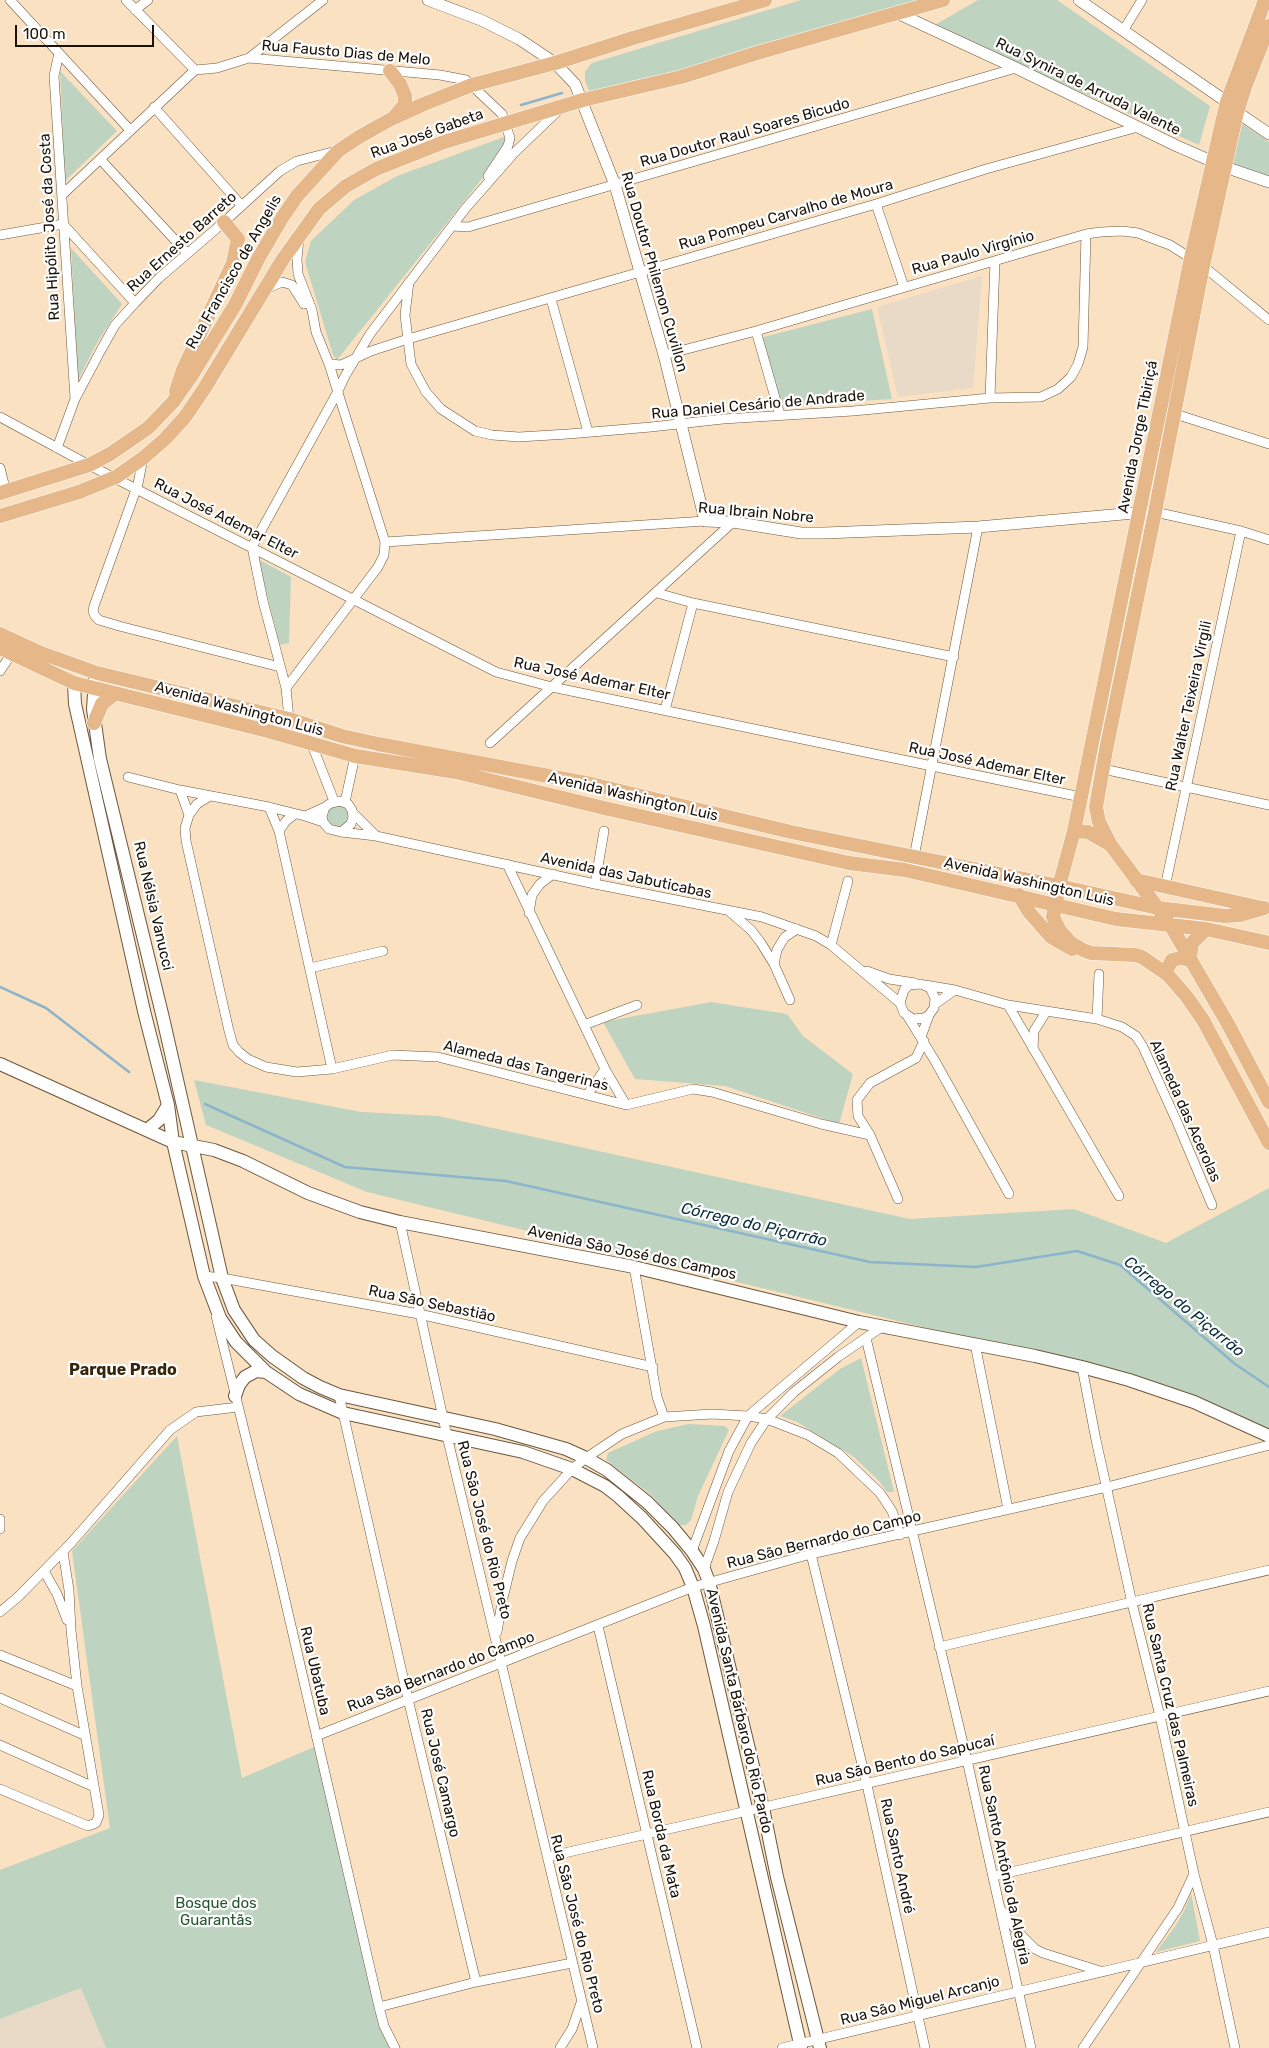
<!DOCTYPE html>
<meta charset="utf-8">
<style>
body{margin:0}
#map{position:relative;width:1269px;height:2048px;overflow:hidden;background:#fae1c2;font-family:Rubik,sans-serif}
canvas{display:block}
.scale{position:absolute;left:15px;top:25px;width:139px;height:22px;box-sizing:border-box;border:2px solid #1b1308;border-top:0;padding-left:6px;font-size:15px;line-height:18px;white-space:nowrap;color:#1b1308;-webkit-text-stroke:4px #fff;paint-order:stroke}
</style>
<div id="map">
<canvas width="1269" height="2048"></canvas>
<div class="scale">100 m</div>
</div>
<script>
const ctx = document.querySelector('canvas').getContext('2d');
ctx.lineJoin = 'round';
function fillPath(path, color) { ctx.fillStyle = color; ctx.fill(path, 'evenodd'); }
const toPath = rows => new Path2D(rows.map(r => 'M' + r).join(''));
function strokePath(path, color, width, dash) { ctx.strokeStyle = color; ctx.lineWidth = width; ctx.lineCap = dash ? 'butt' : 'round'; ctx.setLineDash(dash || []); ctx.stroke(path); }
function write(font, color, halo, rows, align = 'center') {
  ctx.font = font + ' Rubik,sans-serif'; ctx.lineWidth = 4.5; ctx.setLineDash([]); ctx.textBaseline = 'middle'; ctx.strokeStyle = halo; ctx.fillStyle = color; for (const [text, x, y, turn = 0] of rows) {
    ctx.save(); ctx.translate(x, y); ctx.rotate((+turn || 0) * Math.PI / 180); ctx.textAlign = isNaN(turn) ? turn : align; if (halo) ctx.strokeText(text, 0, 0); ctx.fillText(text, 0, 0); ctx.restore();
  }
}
fillPath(toPath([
 [982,276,973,388,898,397,877,307],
 [81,1988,106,2048,0,2048,0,2019]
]), '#e9d9c7');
fillPath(toPath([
 [801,0,939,0,591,96,585,81,585,71,592,63],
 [978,0,1057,0,1210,106,1199,145,933,26],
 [60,71,117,131,65,181],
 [1241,123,1269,142,1269,176,1231,163],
 [504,137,506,142,501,155,337,360,333,355,305,262,311,241,354,200,397,176],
 [71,248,122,304,98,341,78,380],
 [872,309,892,399,781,406,760,338],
 [258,559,291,577,289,643,280,645],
 [339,802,351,812,347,826,339,830,329,826,325,816,326,812],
 [711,1002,787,1014,803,1036,853,1074,839,1124,725,1086,635,1079,603,1022],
 [194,1080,361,1112,438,1116,910,1219,1074,1209,1166,1243,1269,1188,1269,1430,1083,1366,367,1192,206,1125],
 [861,1358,894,1492,887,1492,879,1481,854,1457,797,1422,780,1416,840,1369],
 [689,1424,725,1426,729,1430,698,1496,691,1520,686,1525,679,1525,650,1494,606,1460,608,1453,657,1431],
 [177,1436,242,1778,314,1747,383,2025,401,2048,106,2048,81,1988,0,2019,0,1870,110,1828,72,1551],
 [1191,1893,1200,1941,1156,1952,1176,1925,1185,1909]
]), '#bfd3c1');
strokePath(toPath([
 [521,105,562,93],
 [0,987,46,1008,129,1072],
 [205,1104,345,1167,506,1181,870,1262,976,1267,1077,1251,1120,1265,1235,1364,1269,1387]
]), '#8cb4ca', 2.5);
const minor = toPath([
 [10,0,130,130],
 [126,0,195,70,217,68,249,58,440,75,466,80,502,114,510,138,508,146,488,176],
 [135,10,148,0],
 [1123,31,1142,0],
 [59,53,54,76,75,399],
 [249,58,323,0],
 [154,107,242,206],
 [100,159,187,253],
 [63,194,195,70],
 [876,204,904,287],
 [452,226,468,227,1016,68],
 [0,235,63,224,135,303],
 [409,282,405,315,411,364,426,392,441,409,475,431,492,435,519,437,568,434,651,427,723,419,853,411,990,398,1041,397,1058,389,1071,377,1078,364,1083,347,1086,234],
 [268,288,282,282,292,285,304,304],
 [551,299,588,432],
 [756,331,780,415],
 [664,355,756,331,1086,234,1101,232,1122,231,1138,233,1170,245,1203,266,1269,320],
 [329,364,341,365,371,351,408,339,876,204,986,169,1138,127],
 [990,398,995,261],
 [1169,412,1269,444],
 [0,417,89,465,496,672,552,687,1081,797],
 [57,448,75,399,101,350,115,325,135,303,159,278,224,222,280,171,297,161,336,151],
 [143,458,138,484,94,606,93,611,95,616,99,620,119,626,280,667],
 [0,468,6,492],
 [1155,512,1241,531,1269,540],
 [385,542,705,521],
 [252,547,337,393,345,376,370,334,465,209,514,153,561,108],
 [252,547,263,601,286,688,289,719],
 [657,593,693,603,954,657],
 [0,671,12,653],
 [286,688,378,567,384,555,385,542,329,364,316,332,312,310,298,274,297,259,299,238],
 [665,710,693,603],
 [490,743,733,522],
 [312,745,334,801],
 [1103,769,1269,805],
 [128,777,180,790,269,807,305,816,323,822],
 [180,790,189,815],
 [210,796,197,804,189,815,185,828,186,841,229,1031,233,1045,239,1052,248,1059,266,1067,297,1072,332,1069,393,1055,438,1057,626,1105,693,1089,712,1092,821,1124,870,1135],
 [345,802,355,756],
 [269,807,279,831,332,1069],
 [354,814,376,836],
 [305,816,325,807,331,803,340,801,348,804,352,810,353,817,351,824,341,832,329,829,323,822,322,816,325,807],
 [279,831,286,821,295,814],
 [341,832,376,836,595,884,762,917,816,936,831,945,900,1003],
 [914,857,978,527],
 [507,864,605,1069,626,1105],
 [595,884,604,831],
 [1165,887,1241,531],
 [730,912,751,930,761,943,774,964,790,1000],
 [529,913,532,895,540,884,553,874],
 [831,945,848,881],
 [774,964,777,950,781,943,785,937,797,929],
 [310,968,383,951],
 [867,971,889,979,915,983],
 [925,985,955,990,1008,1005,1097,1019,1122,1027,1136,1036,1143,1047,1177,1122,1212,1205],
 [935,1004,955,990],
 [1008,1005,1119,1196],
 [908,1017,935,1061,1009,1194],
 [1097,1019,1099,974],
 [584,1025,637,1005],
 [921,1037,929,1015,934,1008,935,998,930,988,921,984,909,985,904,990,900,1003,904,1013,913,1019,924,1018,929,1015],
 [1033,1049,1034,1031,1046,1012],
 [587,1095,605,1069],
 [898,1199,870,1135,858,1116,857,1100,870,1083,916,1058,924,1041],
 [400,1222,447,1436,593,2048],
 [634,1267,657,1397,664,1417],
 [204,1276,222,1278,419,1314,653,1367],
 [216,1316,274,1552,379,2007,384,2026,395,2048],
 [866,1338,967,1760,1031,2048],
 [975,1344,1008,1509],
 [1082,1367,1096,1440,1132,1603,1160,1716,1194,1874,1213,1945,1235,2048],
 [339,1395,408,1699,476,1982],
 [0,1519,0,1529],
 [692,1551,729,1451,748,1416,859,1322],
 [811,1554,867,1785,925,2048],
 [704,1569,714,1541,728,1492,751,1443,767,1419,794,1392,838,1357,883,1326],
 [44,1571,57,1594,67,1620],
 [0,1612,18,1597,71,1543,170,1430,196,1412,238,1407],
 [598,1626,697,2048],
 [497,1632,502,1602,512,1561,520,1538,543,1501,572,1469,586,1458,622,1434,664,1417,712,1414,748,1416,767,1419,808,1435,838,1453,880,1493,892,1511,900,1535],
 [939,1647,1269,1570],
 [0,1655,77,1686],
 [0,1698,86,1736],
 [316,1736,693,1587,811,1554,1107,1487,1269,1445],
 [0,1745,94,1787],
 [0,1789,88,1826,96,1823,99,1815,77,1686,71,1630,69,1590,63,1552],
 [547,1857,1269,1691],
 [994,1876,1269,1812],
 [1002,1911,1017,1931,1035,1949,1043,1953,1100,1971],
 [379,2007,476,1982,572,1963],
 [560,2048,572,2029,581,2003],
 [782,2048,1269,1932],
 [1083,2048,1178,1908,1194,1874]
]);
const tertiary = toPath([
 [428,0,481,20,519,39,555,63,575,84,615,185,664,355,705,521,733,522,801,533,824,533,978,527,1146,512],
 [1079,0,1227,102],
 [897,13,1016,68,1177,146,1225,167,1269,182],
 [1237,112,1269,134]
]);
const secondary = toPath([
 [95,680,93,709,100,759,163,1018,222,1278,234,1310,254,1340,272,1356,303,1378,320,1387,339,1395,495,1429,566,1449,586,1458,607,1470,647,1502,673,1528,692,1551,704,1569,709,1582,763,1808,777,1877,820,2048],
 [74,683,75,704,144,1011,168,1105,173,1142,204,1276,220,1318,236,1342,266,1372,299,1394,343,1413,523,1452,572,1469,605,1486,618,1496,642,1518,675,1554,685,1568,693,1587,704,1626,801,2048],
 [0,1064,173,1142,214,1150,243,1161,308,1193,360,1212,400,1222,634,1267,859,1322,1035,1356,1082,1367,1129,1380,1194,1402,1269,1436],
 [147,1130,159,1120,168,1105],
 [235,1396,239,1385,245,1377,256,1371,266,1372]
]);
const primary = toPath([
 [1265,0,1227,102,1221,127,1191,258,1074,831,1059,886,1053,917,1060,931,1071,943,1083,950,1091,953,1135,955,1142,957,1168,975,1187,997,1203,1020,1269,1143],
 [1269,26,1245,87,1237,112,1203,266,1155,512,1106,750,1096,807,1099,822,1110,844,1171,926,1228,1024,1269,1102],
 [390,71,400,84,405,96,405,104,396,115],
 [176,391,183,370,233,263,238,239,224,222],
 [0,493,89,465,110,454,148,428,173,402,190,378,235,305,258,259,282,218,297,196,338,151,359,137,393,118,424,104,472,85,555,63,633,38,765,0],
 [0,516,79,492,116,477,143,458,165,439,185,417,204,389,283,259,319,209,346,186,376,169,444,142,583,100,681,77,757,53,943,0],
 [0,634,41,653,97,673,289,719,342,736,378,744,591,784,791,832,1059,886,1158,908,1225,916,1240,915,1264,908],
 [0,648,74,683,268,731,355,756,456,772,604,808,849,863,905,870,1116,919,1206,929,1269,943],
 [94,723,102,704,114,694],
 [1074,831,1088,832,1109,844],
 [1136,880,1262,908],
 [1019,895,1029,912,1051,937,1072,949],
 [1190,957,1192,943,1206,929],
 [1168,975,1166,971,1172,960,1181,958,1191,960]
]);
strokePath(minor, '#6d573d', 10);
strokePath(tertiary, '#6d573d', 12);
strokePath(secondary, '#6d573d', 14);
strokePath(primary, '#fff', 15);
strokePath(minor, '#fff', 9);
strokePath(tertiary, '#fff', 11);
strokePath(secondary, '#fff', 12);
strokePath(primary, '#e6b789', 14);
write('15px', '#1b1308', '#fff', [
 ["Rua Fausto Dias de Melo",346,53,5],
 ["Rua Synira de Arruda Valente",1088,87,26],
 ["Rua Doutor Raul Soares Bicudo",745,133,-16],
 ["Rua José Gabeta",427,134,-20],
 ["Rua Pompeu Carvalho de Moura",786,215,-16],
 ["Rua Hipólito José da Costa",50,227,-93],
 ["Rua Ernesto Barreto",182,242,-42],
 ["Rua Paulo Virgínio",973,253,-16],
 ["Rua Francisco de Angelis",234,272,-60],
 ["Rua Doutor Philemon Cuvillon",654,272,74],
 ["Rua Daniel Cesário de Andrade",758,405,-5],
 ["Avenida Jorge Tibiriçá",1138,437,-79],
 ["Rua Ibrain Nobre",756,513,5],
 ["Rua José Ademar Elter",226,519,27],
 ["Rua José Ademar Elter",592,679,12],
 ["Rua Walter Teixeira Virgili",1189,706,-78],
 ["Avenida Washington Luis",239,709,15],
 ["Rua José Ademar Elter",987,764,12],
 ["Avenida Washington Luis",633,797,13],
 ["Avenida das Jabuticabas",626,876,12],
 ["Avenida Washington Luis",1029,882,13],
 ["Rua Nélsia Vanucci",153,906,77],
 ["Alameda das Tangerinas",526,1066,14],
 ["Alameda das Acerolas",1185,1111,66],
 ["Avenida São José dos Campos",632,1253,12],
 ["Rua São Sebastião",432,1304,12],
 ["Rua São José do Rio Preto",484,1530,76],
 ["Rua São Bernardo do Campo",824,1540,-14],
 ["Rua Ubatuba",315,1671,77],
 ["Rua São Bernardo do Campo",441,1672,-21],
 ["Rua Santa Cruz das Palmeiras",1170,1705,77],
 ["Avenida Santa Bárbaro do Rio Pardo",739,1711,77],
 ["Rua São Bento do Sapucaí",905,1761,-13],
 ["Rua José Camargo",440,1773,77],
 ["Rua Borda da Mata",661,1834,77],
 ["Rua Santo André",897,1856,78],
 ["Rua Santo Antônio da Alegria",1004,1865,78],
 ["Rua São José do Rio Preto",577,1924,76],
 ["Rua São Miguel Arcanjo",920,2001,-14]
]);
write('15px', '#26562f', '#fff', [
 ["Bosque dos",216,1904],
 ["Guarantãs",216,1921]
]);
write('italic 16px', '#0b2f3f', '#fff', [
 ["Córrego do Piçarrão",754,1225,13],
 ["Córrego do Piçarrão",1184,1307,39]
]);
write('bold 16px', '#38250a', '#fff', [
 ["Parque Prado",123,1370]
]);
</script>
